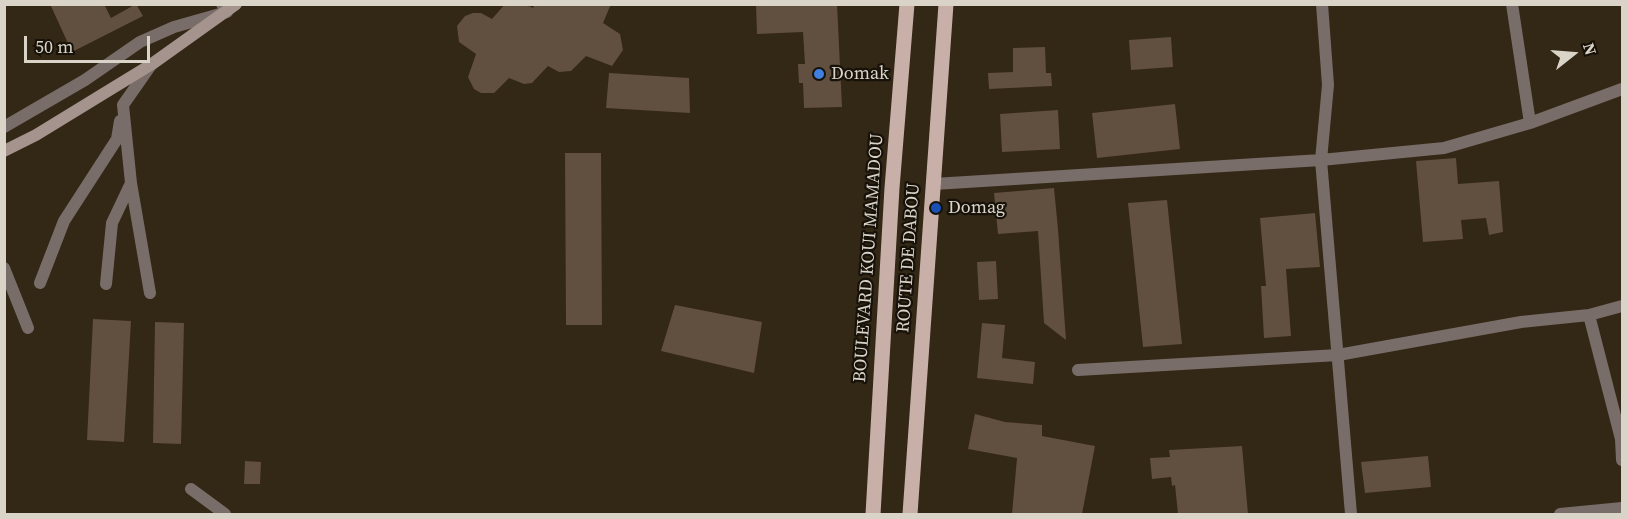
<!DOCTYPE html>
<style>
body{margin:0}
#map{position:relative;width:1627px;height:519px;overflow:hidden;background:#332715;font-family:"Source Serif 4",serif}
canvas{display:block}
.frame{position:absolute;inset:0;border:6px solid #dad3c8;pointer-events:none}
.north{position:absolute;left:1543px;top:24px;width:60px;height:60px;-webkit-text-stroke:4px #161109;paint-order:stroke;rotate:73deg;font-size:16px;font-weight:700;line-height:24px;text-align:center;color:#dad3c8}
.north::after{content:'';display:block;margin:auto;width:21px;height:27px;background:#dad3c8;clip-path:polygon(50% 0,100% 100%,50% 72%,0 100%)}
.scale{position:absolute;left:24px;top:36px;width:126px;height:27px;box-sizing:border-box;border:3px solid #dad3c8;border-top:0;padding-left:8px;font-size:18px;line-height:21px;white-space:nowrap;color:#dad3c8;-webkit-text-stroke:4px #161109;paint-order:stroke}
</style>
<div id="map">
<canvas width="1627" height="519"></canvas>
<div class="frame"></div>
<div class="north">N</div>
<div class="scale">50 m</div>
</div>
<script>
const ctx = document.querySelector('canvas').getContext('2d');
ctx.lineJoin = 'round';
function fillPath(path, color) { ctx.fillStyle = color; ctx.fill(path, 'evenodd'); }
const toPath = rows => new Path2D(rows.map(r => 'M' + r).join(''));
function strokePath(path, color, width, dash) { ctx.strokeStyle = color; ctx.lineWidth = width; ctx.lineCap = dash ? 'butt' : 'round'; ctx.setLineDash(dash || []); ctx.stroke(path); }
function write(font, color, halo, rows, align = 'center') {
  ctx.font = font + ' "Source Serif 4",serif'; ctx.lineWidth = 4.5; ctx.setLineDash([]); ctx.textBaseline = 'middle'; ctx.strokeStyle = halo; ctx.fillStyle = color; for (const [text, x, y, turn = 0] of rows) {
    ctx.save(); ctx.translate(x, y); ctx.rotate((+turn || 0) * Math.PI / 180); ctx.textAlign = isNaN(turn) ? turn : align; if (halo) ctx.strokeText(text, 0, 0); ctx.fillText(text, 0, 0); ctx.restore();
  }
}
fillPath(toPath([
 [50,4,104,4,111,18,136,4,143,16,72,52],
 [505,4,524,4,533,8,535,4,611,4,603,23,620,34,623,50,612,66,586,56,571,71,559,72,548,66,532,83,524,84,509,78,494,93,481,93,474,89,468,77,476,54,459,42,457,26,465,16,473,13,481,13,492,19],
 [756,4,837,4,842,107,804,108,803,83,799,83,798,64,805,64,803,32,757,34],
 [1171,37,1173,67,1131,70,1129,40],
 [1045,47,1046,73,1051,73,1052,86,989,89,988,73,1013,72,1013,48],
 [609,73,689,78,690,113,606,108],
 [1175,104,1180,149,1097,158,1092,113],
 [1058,110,1060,149,1002,152,1000,114],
 [565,153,601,153,602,325,566,325],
 [1456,158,1458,184,1499,181,1503,232,1489,235,1486,218,1461,220,1463,239,1423,242,1416,161],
 [1054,188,1058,229,1066,340,1044,323,1038,231,998,234,994,193],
 [1167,200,1182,344,1143,347,1128,203],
 [1315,213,1320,267,1286,269,1291,336,1264,338,1261,286,1266,286,1260,218],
 [996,261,998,299,979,300,977,262],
 [675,305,762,322,754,373,661,351],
 [93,319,131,321,124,442,87,440],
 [155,322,184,323,181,444,153,443],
 [982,323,1005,325,1002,358,1035,362,1033,384,977,378],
 [975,414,1005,422,1042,425,1042,436,1095,446,1082,514,1012,514,1017,458,968,449],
 [1242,446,1248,514,1178,514,1175,485,1172,486,1171,477,1152,479,1150,458,1170,457,1169,450],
 [1428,456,1431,487,1365,493,1361,462],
 [245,461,261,462,260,484,244,484]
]), '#614f3f');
strokePath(toPath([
 [1322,4,1328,85,1321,160,1351,514],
 [1512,4,1530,123],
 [4,127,85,80,140,42,174,27,227,12,222,4],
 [934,184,1321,160,1444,148,1530,123,1622,89],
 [4,268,28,328],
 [40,283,64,221,117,139,120,121],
 [106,284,112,223,131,183],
 [150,293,131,183,123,105,151,65],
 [1589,315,1621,439,1622,460],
 [1078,370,1338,355,1521,322,1589,315,1622,306],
 [191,489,225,514],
 [1560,514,1622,508]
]), '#786d69', 12);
strokePath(toPath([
 [4,151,36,135,152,64,236,4]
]), '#a5938d', 12);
strokePath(toPath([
 [873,514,892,188,907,4],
 [910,514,946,4]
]), '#c8b0a9', 15);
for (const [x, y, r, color] of [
 [819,74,6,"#3f7fe0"],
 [936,208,6,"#1a4fb4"]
]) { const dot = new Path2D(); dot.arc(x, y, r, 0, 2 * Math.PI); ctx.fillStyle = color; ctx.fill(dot); strokePath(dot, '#161109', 2); }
write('18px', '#dad3c8', '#161109', [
 ["Domak",831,74],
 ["Domag",948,208]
], 'left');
write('18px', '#dad3c8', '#161109', [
 ["BOULEVARD KOUI MAMADOU",869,258,-86],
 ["ROUTE DE DABOU",909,258,-86]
]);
</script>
